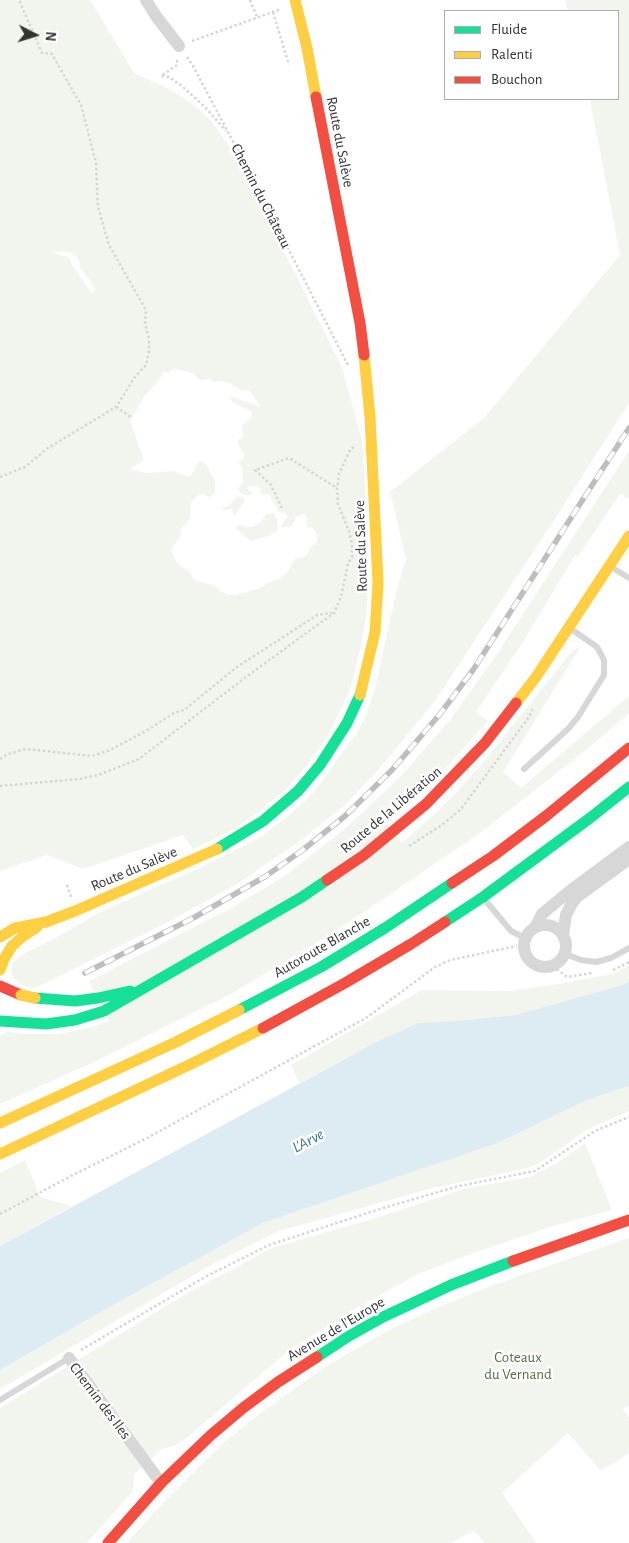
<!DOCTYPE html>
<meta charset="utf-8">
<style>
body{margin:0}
#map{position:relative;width:629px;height:1543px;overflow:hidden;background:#fff;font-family:"Alegreya Sans",sans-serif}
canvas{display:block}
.legend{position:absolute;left:444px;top:10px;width:175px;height:90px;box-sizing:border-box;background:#fff;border:1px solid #adadad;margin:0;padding:6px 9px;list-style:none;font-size:15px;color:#333}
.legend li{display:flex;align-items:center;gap:10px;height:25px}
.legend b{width:25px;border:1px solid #adadad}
.north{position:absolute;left:10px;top:10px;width:50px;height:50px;-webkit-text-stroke:4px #fff;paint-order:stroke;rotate:95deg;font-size:14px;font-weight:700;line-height:20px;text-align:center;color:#333}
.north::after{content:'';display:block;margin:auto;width:18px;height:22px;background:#333;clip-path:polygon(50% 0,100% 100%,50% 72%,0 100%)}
</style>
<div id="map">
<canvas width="629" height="1543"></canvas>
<ul class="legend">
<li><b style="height:6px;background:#16e098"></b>Fluide</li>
<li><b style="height:6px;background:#ffcf43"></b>Ralenti</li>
<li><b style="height:6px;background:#f24e42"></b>Bouchon</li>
</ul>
<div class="north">N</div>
</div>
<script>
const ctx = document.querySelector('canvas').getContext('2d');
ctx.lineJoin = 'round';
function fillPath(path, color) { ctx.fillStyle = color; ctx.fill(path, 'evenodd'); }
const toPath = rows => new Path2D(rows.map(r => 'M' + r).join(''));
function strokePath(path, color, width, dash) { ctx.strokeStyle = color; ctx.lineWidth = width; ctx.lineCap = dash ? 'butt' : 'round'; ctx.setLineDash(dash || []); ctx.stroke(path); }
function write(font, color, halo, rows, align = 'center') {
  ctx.font = font + ' "Alegreya Sans",sans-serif'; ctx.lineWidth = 5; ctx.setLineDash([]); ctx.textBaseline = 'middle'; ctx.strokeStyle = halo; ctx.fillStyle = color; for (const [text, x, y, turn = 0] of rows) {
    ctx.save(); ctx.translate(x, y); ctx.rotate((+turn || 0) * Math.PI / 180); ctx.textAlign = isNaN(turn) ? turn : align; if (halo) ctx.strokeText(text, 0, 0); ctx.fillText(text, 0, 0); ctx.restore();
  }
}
fillPath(toPath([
 [0,0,90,0,134,73,169,89,195,106,212,122,233,152,292,267,342,368,362,440,368,539,367,608,361,647,350,689,328,736,307,765,286,789,260,811,231,831,193,849,183,835,83,869,47,855,0,871],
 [63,251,66,252,70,252,79,259,80,267,96,289,92,293,72,265,69,258,53,252],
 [173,369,193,373,200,380,210,379,213,382,221,381,230,383,241,391,249,390,261,407,230,396,233,403,252,411,251,418,242,426,243,437,238,440,238,444,244,454,244,458,239,462,242,469,243,483,238,488,239,491,244,495,251,495,253,494,248,490,248,487,258,486,261,489,260,494,269,494,279,512,286,513,288,518,284,520,281,528,292,526,296,517,303,514,305,515,307,518,307,528,312,527,317,534,317,542,311,547,306,556,294,559,289,570,279,580,268,582,261,588,236,595,229,595,220,591,215,586,194,580,189,571,177,563,171,550,181,535,181,529,190,518,191,502,197,496,203,494,209,497,215,493,215,481,205,463,199,461,190,477,173,471,146,473,132,470,131,468,144,460,130,421,145,395,160,379,164,372,168,373],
 [565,0,629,0,629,403,558,514,435,701,378,770,345,805,297,843,237,884,170,921,35,988,19,984,12,975,12,964,20,956,68,931,102,911,204,866,258,839,291,814,313,793,357,733,366,715,375,689,397,589,406,559,390,492,484,418,620,255,590,99,618,99,618,11,568,11],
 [629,451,629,499,620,494,578,556,575,555,521,645,476,712,488,721,443,771,386,822,402,843,439,810,463,785,487,758,573,650,581,646,503,772,521,788,629,696,629,713,586,750,480,833,364,912,311,946,231,994,94,1062,0,1104,0,1036,7,1032,25,1034,59,1034,93,1027,109,1021,89,981,235,906,286,875,346,828,401,776,450,720,497,654],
 [238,496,244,498,244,502,234,516,232,509,223,510,223,507,227,507],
 [274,513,277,520,278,530,268,536,251,541,236,529,238,525,253,527,261,522,266,514],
 [629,965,629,982,619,986,515,1015,457,1021,418,1023,378,1041,299,1083,291,1065,422,990,507,991,560,984,616,973],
 [629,1086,629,1111,590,1128,538,1164,528,1168,433,1188,279,1231,211,1265,0,1389,0,1370,111,1306,263,1223,498,1143,589,1099],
 [585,1143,612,1210,550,1227,465,1256,416,1275,362,1305,289,1350,189,1436,174,1446,162,1449,134,1474,133,1491,87,1543,0,1543,0,1408,184,1295,274,1247,373,1219,464,1189,529,1177,557,1163],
 [25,1160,40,1197,72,1206,0,1246,0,1173],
 [629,1238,629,1405,623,1409,629,1418,629,1453,601,1471,568,1433,502,1493,536,1543,485,1543,474,1531,450,1543,127,1543,159,1507,222,1444,266,1409,328,1365,391,1329,434,1309,493,1285]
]), '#f1f5ed');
fillPath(toPath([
 [629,982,629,1086,589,1099,498,1143,263,1223,111,1306,0,1370,0,1246,378,1041,418,1023,457,1021,515,1015,619,986]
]), '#ddebf3');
strokePath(toPath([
 [250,0,257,17],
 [273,12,289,65],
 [192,41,281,9],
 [187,57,193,66,238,151,349,367],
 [177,60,177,65,161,76,169,77,182,86,205,107,226,131],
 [116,407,131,417],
 [0,477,25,467,48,448,116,407,135,377,146,365,149,352,149,339,145,323,146,310,109,245,98,207,96,163,81,105,52,54,42,53,19,0],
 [282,508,271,485,255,470,289,458,337,488],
 [0,759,8,754,26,749,92,756,110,750,146,731,174,713,184,710,237,667,317,615,332,613],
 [0,786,79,779,98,775,139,759,250,674,334,613,341,597,348,564,352,556,352,544,349,531,338,504,337,488,339,474,350,450,355,446],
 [409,846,442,825,461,809,529,717,533,708],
 [67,885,71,897],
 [553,966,567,977,592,973],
 [613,970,629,962],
 [0,1214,69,1177,147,1138,366,1018,435,967,450,960,517,946],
 [81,1350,205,1277,269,1245,383,1208,459,1186,535,1171,595,1131,629,1117]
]), '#d6d6d6', 2.5, [2.5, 2.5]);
strokePath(toPath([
 [611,567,629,578],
 [524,769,568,729,578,717,604,675,604,660,597,647,571,629],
 [485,900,511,931,525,938],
 [565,954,581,960,596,962,611,958,629,948],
 [0,1400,69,1358]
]), '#d7d7d7', 6);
strokePath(toPath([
 [146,0,156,16,179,46],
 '524 946a21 21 0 1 1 42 0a21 21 0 1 1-42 0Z',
 [536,926,542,914,571,890,629,847],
 [563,935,566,915,571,905,577,897,629,859],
 [69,1358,161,1483]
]), '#d7d7d7', 12);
strokePath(toPath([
 [217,849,263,821,298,791,320,765,347,723,360,695],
 [445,922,483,897,590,818,629,787],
 [35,998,75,1001,98,998,130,991],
 [239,1010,321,967,385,928,452,883],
 [0,1021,46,1024,75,1020,104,1011,302,897,327,880],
 [317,1357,349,1336,383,1317,451,1285,513,1261]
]), '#16e098', 11);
strokePath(toPath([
 [295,0,307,48,316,97],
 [360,695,375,632,378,583,370,417,364,355],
 [516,703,536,677,629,536],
 [0,937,15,928,46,922,75,911,217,849],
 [0,970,4,959,12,946,22,937,37,927],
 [0,1123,176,1042,239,1010],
 [0,1154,191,1064,263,1028]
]), '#ffcf43', 11);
strokePath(toPath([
 [316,97,360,323,364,355],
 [327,880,364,855,426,804,485,743,516,703],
 [452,883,493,856,546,816,629,748],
 [0,986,21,995],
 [263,1028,345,983,411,944,445,922],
 [513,1261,629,1220],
 [108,1543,161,1483,211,1435,243,1408,278,1382,317,1357]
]), '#f24e42', 11);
const rail = toPath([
 [85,973,195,917,266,876,304,849,345,816,392,770,440,714,473,670,629,428]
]);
strokePath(rail, '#bebebe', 5.5);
strokePath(rail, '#fff', 4, [11]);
strokePath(toPath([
 [21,995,35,998]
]), '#ffcf43', 11);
write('15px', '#333', '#fff', [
 ["Route du Salève",340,142,79],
 ["Chemin du Château",261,196,63],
 ["Route du Salève",361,546,-92],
 ["Route de la Libération",391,810,-40],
 ["Route du Salève",134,869,-23],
 ["Autoroute Blanche",322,947,-30],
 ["Avenue de l'Europe",336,1329,-31],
 ["Chemin des Iles",100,1401,53]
]);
write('15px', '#56703f', '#fff', [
 ["Coteaux",518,1357],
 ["du Vernand",518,1374]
]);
write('italic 16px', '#3f7597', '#fff', [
 ["L'Arve",308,1141,-28]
]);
</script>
